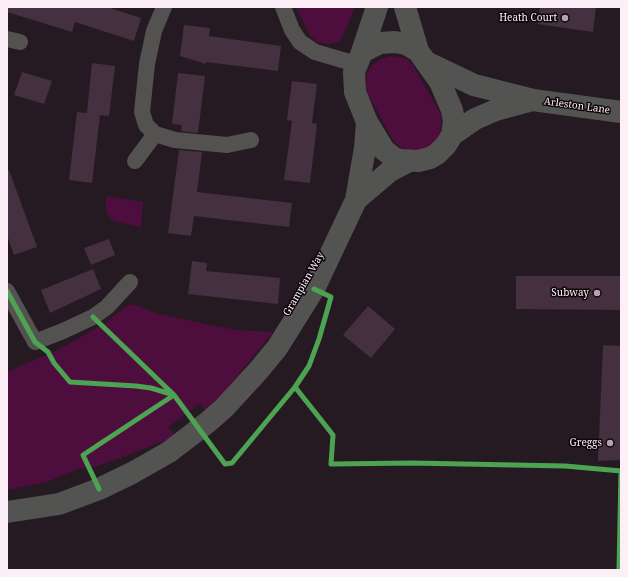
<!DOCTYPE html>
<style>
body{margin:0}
#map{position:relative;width:628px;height:577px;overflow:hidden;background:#261a22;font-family:"Noto Serif",serif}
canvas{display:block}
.frame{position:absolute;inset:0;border:8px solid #fdeff7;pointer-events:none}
</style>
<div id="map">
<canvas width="628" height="577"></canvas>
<div class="frame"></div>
</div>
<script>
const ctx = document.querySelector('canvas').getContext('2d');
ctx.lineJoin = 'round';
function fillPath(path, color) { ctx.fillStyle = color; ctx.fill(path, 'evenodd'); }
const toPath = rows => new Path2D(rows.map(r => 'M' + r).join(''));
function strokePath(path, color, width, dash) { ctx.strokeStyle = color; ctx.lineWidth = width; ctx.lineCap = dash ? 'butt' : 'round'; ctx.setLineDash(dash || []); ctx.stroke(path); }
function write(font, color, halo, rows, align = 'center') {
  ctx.font = font + ' "Noto Serif",serif'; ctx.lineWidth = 3; ctx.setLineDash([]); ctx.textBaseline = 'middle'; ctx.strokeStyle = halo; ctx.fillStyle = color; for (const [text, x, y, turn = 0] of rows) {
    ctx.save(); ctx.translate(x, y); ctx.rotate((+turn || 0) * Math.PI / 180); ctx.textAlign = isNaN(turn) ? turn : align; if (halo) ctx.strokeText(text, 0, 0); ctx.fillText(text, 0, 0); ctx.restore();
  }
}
fillPath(toPath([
 [296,7,355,7,340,42,329,44,318,42,311,37],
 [392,56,407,59,413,65,440,113,442,119,439,137,433,145,425,149,408,150,398,146,393,140,366,90,367,73,371,66,381,59],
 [106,196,143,202,141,227,113,221,106,213],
 [133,304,158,314,236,330,273,332,221,396,205,410,200,403,168,427,175,434,169,439,98,466,78,469,47,482,7,490,7,372,56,351,104,324,125,307]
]), '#4e0e3d');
fillPath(toPath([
 [7,7,107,7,141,18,134,41,75,22,72,32,7,12],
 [540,7,596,7,593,32,538,24],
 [184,25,210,28,209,36,281,46,278,71,206,62,206,64,180,56],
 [92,63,115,66,109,116,100,115,92,183,69,180,77,112,87,113],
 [22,72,52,81,44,104,14,95],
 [178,73,205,76,198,133,181,131,182,125,172,124],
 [292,81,317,84,312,123,317,124,310,183,284,180,292,121,287,120],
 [179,150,202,152,197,192,292,203,289,227,194,216,191,236,168,233],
 [7,170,9,170,37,247,14,255,7,235],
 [109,239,115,255,91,265,84,248],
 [192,261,207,263,206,271,280,278,278,304,188,294],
 [93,269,101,289,50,313,41,290],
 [516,276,621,276,621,310,516,309],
 [368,306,395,329,371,358,343,335],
 [603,345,621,346,621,460,598,461]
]), '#44303e');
strokePath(toPath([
 [164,7,154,31,147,64,142,112,146,125,155,134,175,140,227,145,251,140],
 [283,7,292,30,300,42,315,52,356,64],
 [7,39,20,42],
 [135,161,155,134],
 [7,291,35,342,63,331,93,317,107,307,130,282]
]), '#535251', 16);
strokePath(toPath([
 [405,7,418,51],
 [395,42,406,44,418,51,440,82,452,110,454,121,452,135,446,145,437,154,430,158,418,161,401,160,394,158,384,150,367,122,355,92,354,72,362,52,380,43,395,42],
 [362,52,377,7],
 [428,63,474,85,533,100,621,112],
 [452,135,475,119,496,110,533,100],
 [356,200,390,171,409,161],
 [7,512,59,504,99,489,132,473,169,452,208,422,224,408,258,371,277,348,314,289,356,200,365,148,367,122]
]), '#535452', 22);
strokePath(toPath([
 [7,291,35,342,48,352,54,363,70,382,136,386,151,388,174,395,225,464,232,463,295,387,309,366,319,339,331,297,314,289],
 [93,317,174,395,83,455,99,489],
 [295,387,333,435,331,464,412,463,565,466,621,471,619,570]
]), '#4ca352', 5);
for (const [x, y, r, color] of [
 [565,18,4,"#b2a4ac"],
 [597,293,4,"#b2a4ac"],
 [610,443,4,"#b2a4ac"]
]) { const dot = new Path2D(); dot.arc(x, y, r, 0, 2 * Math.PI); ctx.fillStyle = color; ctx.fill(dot); strokePath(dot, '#0e050a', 1.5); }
write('10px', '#fdeff7', '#0e050a', [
 ["Heath Court",557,18],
 ["Subway",589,293],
 ["Greggs",602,443]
], 'right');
write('10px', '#fdeff7', '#0e050a', [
 ["Arleston Lane",577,106,8],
 ["Grampian Way",304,284,-60]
]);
</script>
